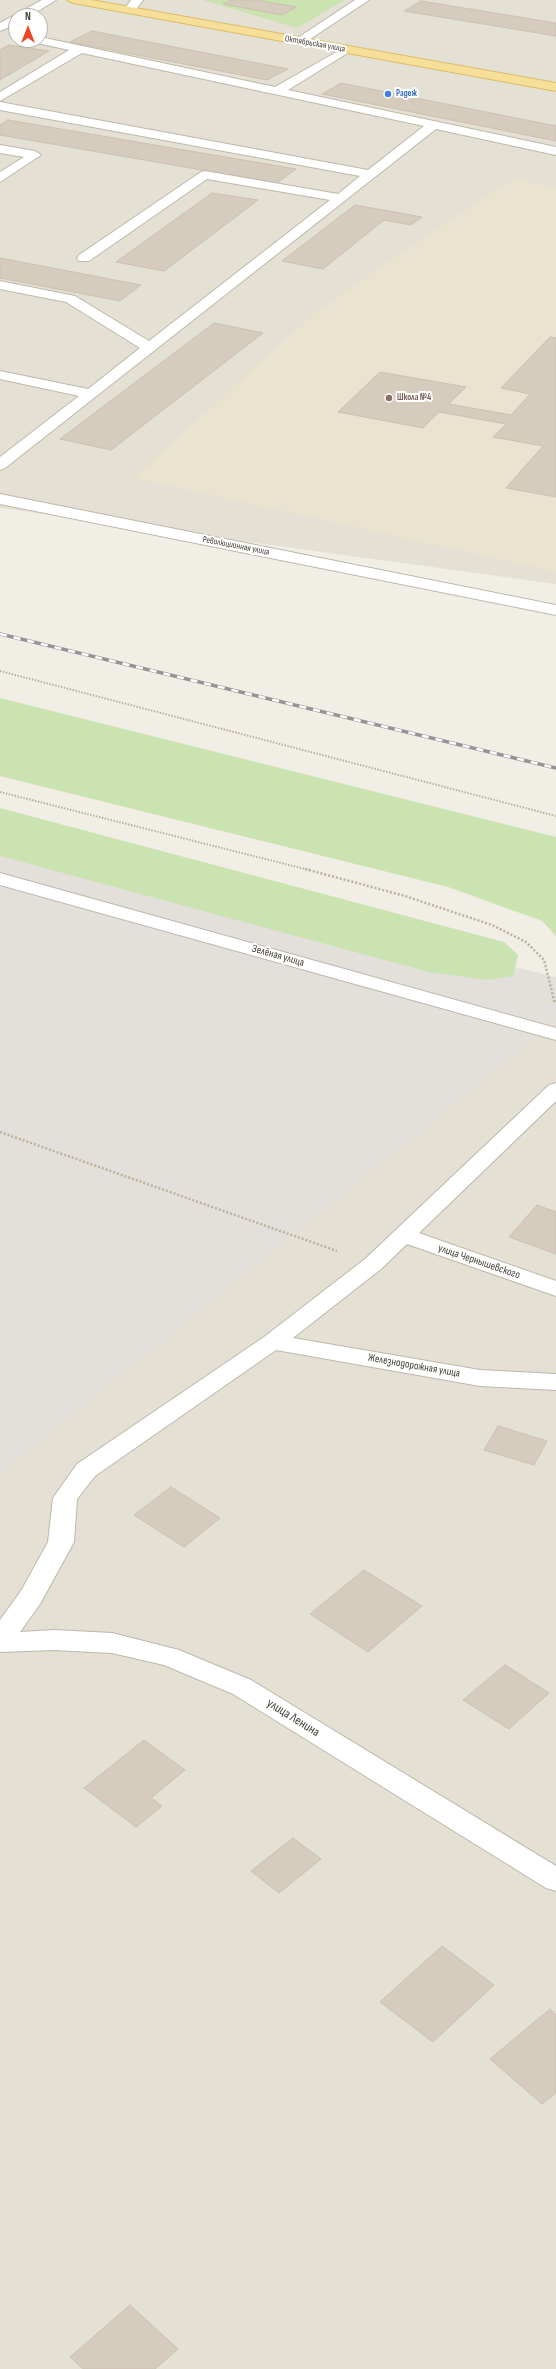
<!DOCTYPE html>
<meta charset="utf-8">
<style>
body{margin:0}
#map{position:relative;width:556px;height:2369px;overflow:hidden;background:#f1eee5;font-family:"Sofia Sans Condensed",sans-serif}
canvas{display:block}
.north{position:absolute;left:8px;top:8px;width:40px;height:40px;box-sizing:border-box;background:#fff;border:1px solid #b4b2ae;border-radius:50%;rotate:0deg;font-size:11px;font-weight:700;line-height:16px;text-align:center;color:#433e35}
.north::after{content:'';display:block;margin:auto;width:14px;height:18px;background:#e94723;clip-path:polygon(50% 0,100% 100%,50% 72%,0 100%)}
</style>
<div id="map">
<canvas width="556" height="2369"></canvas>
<div class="north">N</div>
</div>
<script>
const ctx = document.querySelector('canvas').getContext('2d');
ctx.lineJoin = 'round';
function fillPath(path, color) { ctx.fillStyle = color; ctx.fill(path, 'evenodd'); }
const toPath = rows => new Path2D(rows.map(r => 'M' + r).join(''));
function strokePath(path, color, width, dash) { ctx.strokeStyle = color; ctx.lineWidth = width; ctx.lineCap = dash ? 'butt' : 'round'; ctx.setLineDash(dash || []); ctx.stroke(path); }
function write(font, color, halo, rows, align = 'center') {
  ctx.font = font + ' "Sofia Sans Condensed",sans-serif'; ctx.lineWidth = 4; ctx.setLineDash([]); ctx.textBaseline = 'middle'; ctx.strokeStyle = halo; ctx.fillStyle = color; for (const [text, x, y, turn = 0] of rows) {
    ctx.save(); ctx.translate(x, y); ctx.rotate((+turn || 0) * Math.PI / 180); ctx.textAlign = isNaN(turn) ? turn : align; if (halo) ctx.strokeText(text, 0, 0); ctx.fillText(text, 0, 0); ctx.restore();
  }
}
fillPath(toPath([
 [0,0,556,0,556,584,0,508],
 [16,16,40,16,40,40,16,40],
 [556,1021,556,2369,0,2369,0,1473]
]), '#e4e0d3');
fillPath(toPath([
 [0,843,556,977,556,1021,0,1473]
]), '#e3dfda');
fillPath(toPath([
 [513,179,556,187,556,572,134,478,310,317,392,259]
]), '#e9e3cf');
fillPath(toPath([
 [203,0,344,0,297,28],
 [0,698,556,837,556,936,542,921,448,887,0,776],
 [0,808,504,942,518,955,513,976,488,980,429,972,0,856]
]), '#cae3b0');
const building = toPath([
 [231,0,257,0,296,7,282,15,223,4,231,0],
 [421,1,556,23,556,36,404,11,421,1],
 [92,31,288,69,267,80,70,42,92,31],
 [9,45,49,51,0,80,0,50,9,45],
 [341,83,556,126,556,141,322,94,341,83],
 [8,120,296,169,277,183,0,135,0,125,8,120],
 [212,193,258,200,164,271,116,262,212,193],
 [355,205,422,217,411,225,384,220,323,269,282,261,355,205],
 [0,258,141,285,120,301,0,278,0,258],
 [214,323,263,333,111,450,60,439,214,323],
 [550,337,556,338,556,497,506,488,543,446,493,437,506,424,439,412,423,428,338,412,380,372,466,387,449,404,511,415,530,394,501,388,550,337],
 [537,1205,556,1212,556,1254,509,1237,537,1205],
 [498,1426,547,1441,534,1465,484,1450,498,1426],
 [171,1487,220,1518,184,1547,134,1515,171,1487],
 [364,1570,422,1606,368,1652,310,1614,364,1570],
 [505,1665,549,1693,509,1729,463,1700,505,1665],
 [144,1740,185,1770,151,1798,162,1806,136,1827,84,1788,144,1740],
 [293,1838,321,1859,279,1893,251,1871,293,1838],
 [442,1946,494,1985,433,2042,380,2002,442,1946],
 [550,2009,556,2015,556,2093,542,2104,490,2059,550,2009],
 [130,2305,178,2349,155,2369,83,2369,70,2357,130,2305]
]);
fillPath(building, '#d5ccbe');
strokePath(building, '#ccc1af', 1);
const minor = toPath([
 [42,0,56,0,30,16,16,16,16,24,0,31,0,23,42,0],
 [131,0,143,0,134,12,126,12,124,10,131,0],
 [355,0,369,0,304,43,296,43,294,41,296,39,355,0],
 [40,37,275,87,347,46,353,49,351,51,288,90,556,147,556,155,436,129,5,468,0,470,0,457,79,396,0,379,0,371,88,389,140,348,66,302,0,289,0,281,75,296,149,341,330,200,207,179,89,261,79,261,77,258,79,255,201,172,205,171,338,194,360,176,0,110,0,102,368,170,424,126,82,53,0,101,0,92,69,50,33,42,31,40,40,40,40,37],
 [0,145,35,151,41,155,0,182,0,172,24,157,0,153,0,145],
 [0,494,556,605,556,615,0,504,0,494],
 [0,873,556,1028,556,1040,0,885,0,873],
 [556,1083,556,1101,419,1233,556,1281,556,1296,407,1244,381,1269,293,1338,480,1370,556,1374,556,1390,480,1386,276,1350,95,1476,77,1499,74,1542,40,1604,20,1632,54,1630,112,1633,179,1650,251,1680,556,1866,556,1891,546,1888,233,1694,164,1665,112,1653,54,1650,0,1652,0,1620,21,1591,48,1542,53,1498,77,1464,264,1337,365,1259,549,1085,556,1083]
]);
const major = toPath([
 [67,0,91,0,556,83,556,91,73,3,67,0]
]);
strokePath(minor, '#beb8ab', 2);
strokePath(major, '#dabc6a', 2);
strokePath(toPath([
 [0,671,556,816],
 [0,792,309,870]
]), '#bcb19a', 2, [1.5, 1.5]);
strokePath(toPath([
 [305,869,405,896,492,925,526,942,544,960,555,1004],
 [0,1132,337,1251]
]), '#bcb19a', 2.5, [2, 2]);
fillPath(minor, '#fff');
fillPath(major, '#f6df98');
const rail = toPath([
 [0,634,556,768]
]);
strokePath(rail, '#949494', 3.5);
strokePath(rail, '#fff', 2.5, [7]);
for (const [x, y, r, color] of [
 [388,94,4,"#3f7fe0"],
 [389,398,4,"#8d6e63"]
]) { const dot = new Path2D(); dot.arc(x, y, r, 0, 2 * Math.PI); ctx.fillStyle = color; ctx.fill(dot); strokePath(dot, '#fff', 1.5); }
write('9px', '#433e35', '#fff', [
 ["Октябрьская улица",315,44,10],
 ["Революционная улица",236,546,11]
]);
write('bold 9px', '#366cbe', '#fff', [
 ["Радеж",396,94]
], 'left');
write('bold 9px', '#785e54', '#fff', [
 ["Школа №4",397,398]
], 'left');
write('11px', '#433e35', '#fff', [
 ["Зелёная улица",278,956,16],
 ["улица Чернышевского",479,1262,19],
 ["Железнодорожная улица",414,1366,10]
]);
write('13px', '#433e35', '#fff', [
 ["улица Ленина",293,1718,32]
]);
</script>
